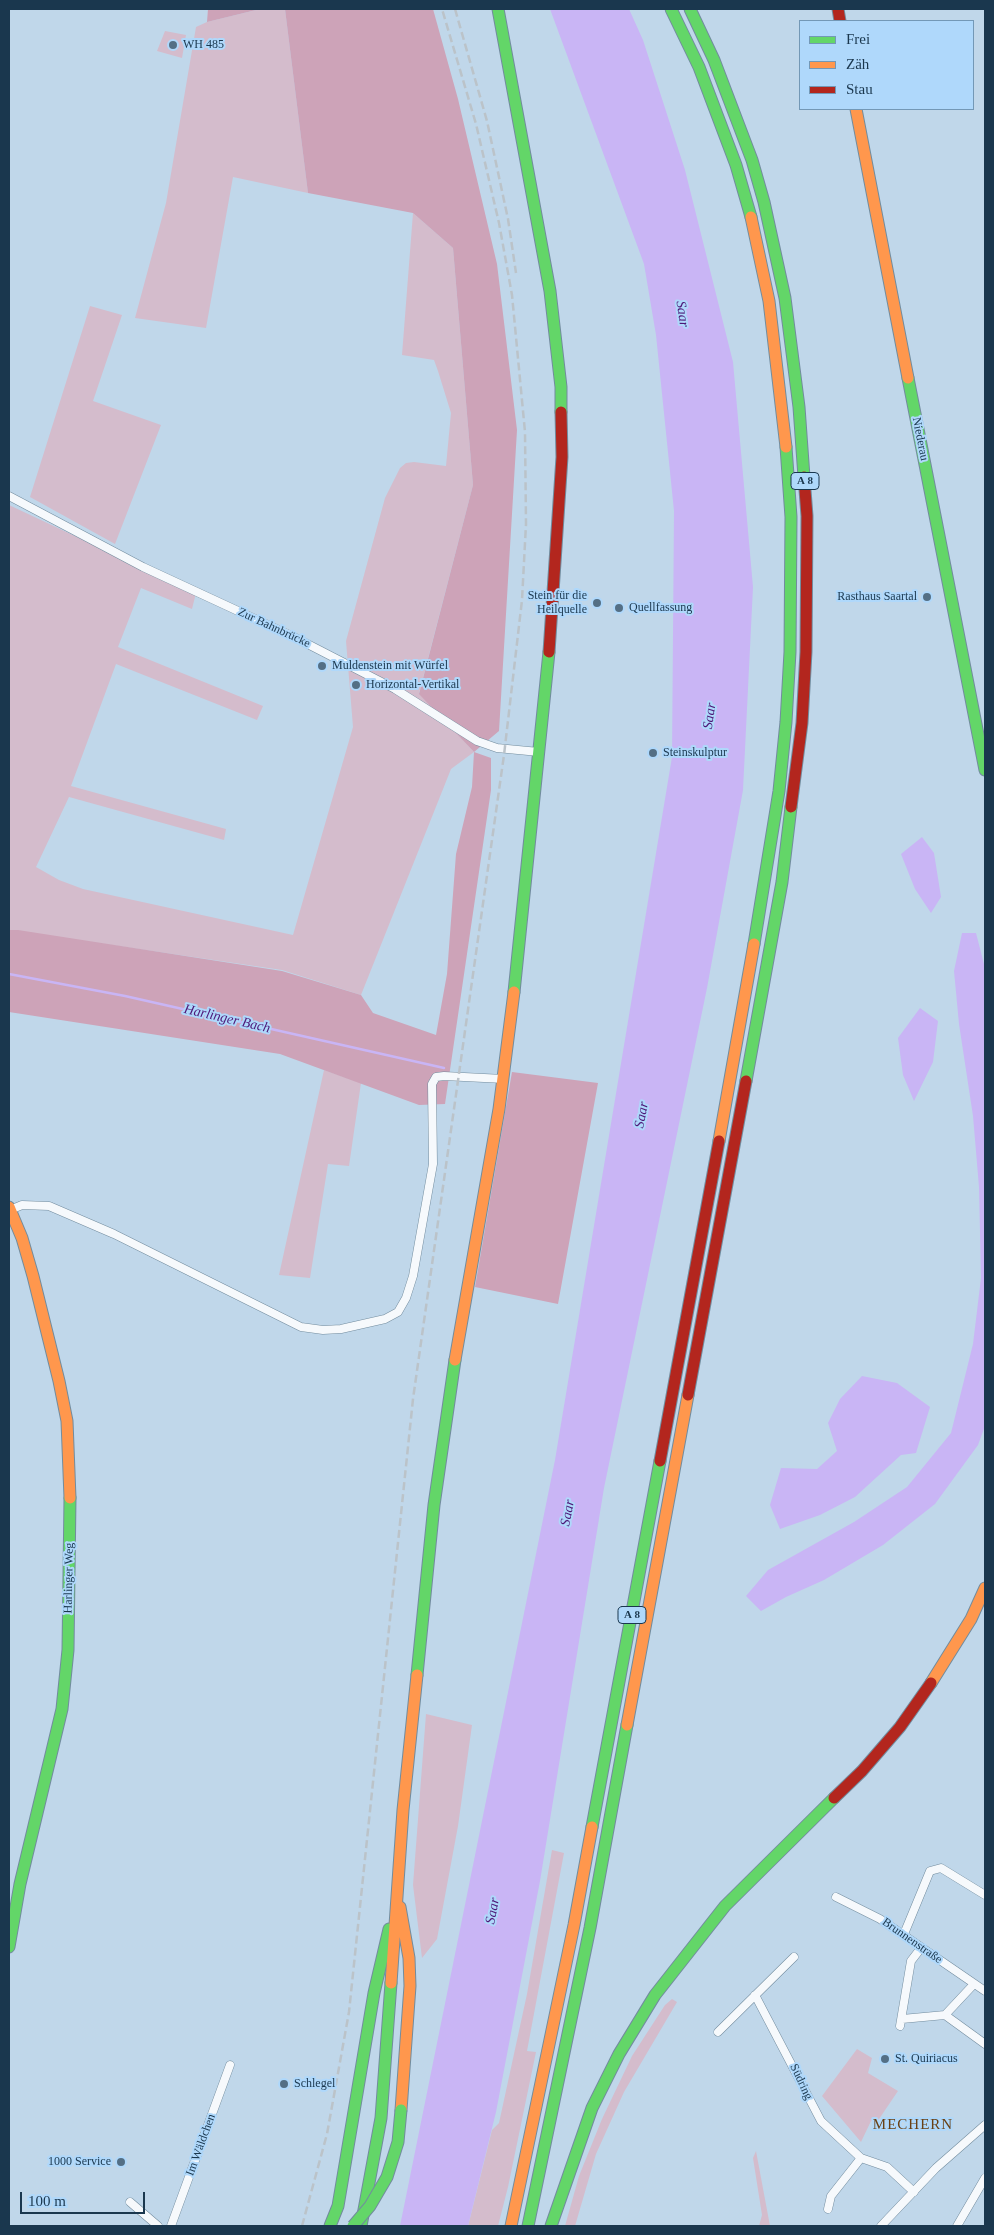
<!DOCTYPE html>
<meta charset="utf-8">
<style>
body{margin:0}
#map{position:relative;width:994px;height:2235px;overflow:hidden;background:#c0d7ea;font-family:Georgia,serif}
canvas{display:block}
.frame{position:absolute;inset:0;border:10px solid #1a374e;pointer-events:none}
.legend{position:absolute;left:799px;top:20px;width:175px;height:90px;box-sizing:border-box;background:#afd8fb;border:1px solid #7398b6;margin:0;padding:6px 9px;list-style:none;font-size:15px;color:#1a374e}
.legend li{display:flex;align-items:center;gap:10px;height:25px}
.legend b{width:25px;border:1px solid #7398b6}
.scale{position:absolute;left:20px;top:2192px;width:125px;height:22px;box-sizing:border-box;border:2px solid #1a374e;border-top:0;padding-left:6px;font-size:15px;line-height:18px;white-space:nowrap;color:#1a374e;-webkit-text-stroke:4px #afd8fb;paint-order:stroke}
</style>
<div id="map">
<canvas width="994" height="2235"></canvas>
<div class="frame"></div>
<ul class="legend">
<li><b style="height:6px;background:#63d668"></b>Frei</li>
<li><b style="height:6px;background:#ff974d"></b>Zäh</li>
<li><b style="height:6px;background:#b3261e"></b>Stau</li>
</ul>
<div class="scale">100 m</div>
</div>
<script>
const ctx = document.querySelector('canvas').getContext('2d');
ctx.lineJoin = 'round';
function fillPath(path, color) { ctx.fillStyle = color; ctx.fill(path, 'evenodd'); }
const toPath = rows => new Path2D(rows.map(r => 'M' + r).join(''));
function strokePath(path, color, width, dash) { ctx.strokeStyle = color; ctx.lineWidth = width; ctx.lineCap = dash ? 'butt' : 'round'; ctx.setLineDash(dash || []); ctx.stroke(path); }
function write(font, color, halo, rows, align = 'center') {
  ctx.font = font + ' Georgia,serif'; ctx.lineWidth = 4; ctx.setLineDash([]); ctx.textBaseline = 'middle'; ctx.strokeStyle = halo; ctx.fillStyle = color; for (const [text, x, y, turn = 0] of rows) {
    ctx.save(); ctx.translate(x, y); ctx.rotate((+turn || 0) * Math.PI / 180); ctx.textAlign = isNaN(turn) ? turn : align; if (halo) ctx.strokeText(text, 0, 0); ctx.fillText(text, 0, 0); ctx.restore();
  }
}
fillPath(toPath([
 [260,9,285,9,308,193,233,177,206,328,135,318,166,203,196,27,207,22],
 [165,31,186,35,182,58,157,51],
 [413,213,453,248,473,485,419,693,474,752,451,769,361,995,282,970,9,930,9,505,196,593,192,609,141,588,118,647,263,706,257,720,116,664,71,786,226,829,224,840,69,797,36,867,59,880,83,889,293,935,353,727,346,641,385,498,400,468,406,463,414,462,446,466,451,413,438,371,434,360,402,355],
 [90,306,122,315,93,401,161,425,115,544,30,497],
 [324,1070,361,1083,349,1166,328,1164,310,1278,279,1275],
 [426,1714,472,1725,458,1826,437,1939,422,1958,413,1885],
 [552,1850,564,1853,527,2051,536,2052,508,2187,498,2226,468,2226,492,2130,499,2123,527,1994],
 [672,1999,677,2002,624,2092,596,2154,575,2226,565,2226,579,2176,602,2119,632,2056,665,2005],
 [857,2049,872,2058,868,2073,898,2091,877,2122,871,2121,861,2142,822,2096],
 [756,2151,770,2226,759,2226,762,2215,753,2158]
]), '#d4bccc');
fillPath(toPath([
 [208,9,260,9,207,22],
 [285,9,433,9,458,99,497,264,517,430,499,731,474,752,491,758,491,790,445,1104,419,1105,280,1054,9,1012,9,930,18,930,282,971,361,995,373,1013,436,1035,447,974,456,854,472,787,474,752,419,694,473,485,453,248,413,213,308,193],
 [512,1072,598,1083,558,1304,475,1287]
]), '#cda3b8');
fillPath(toPath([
 [550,9,629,9,643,40,685,170,733,362,753,587,743,790,707,988,604,1488,540,1881,496,2112,468,2226,400,2226,555,1460,672,757,674,511,656,335,644,264],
 [922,837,934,853,941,897,931,913,915,889,901,854],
 [962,933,976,933,985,968,985,1426,978,1445,935,1504,883,1545,824,1580,786,1597,761,1611,746,1596,768,1570,854,1522,907,1487,951,1433,973,1344,981,1278,979,1187,973,1116,959,1024,954,971],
 [920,1008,938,1021,933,1062,914,1101,903,1075,898,1038],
 [862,1376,897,1383,930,1407,916,1453,901,1455,855,1497,820,1515,780,1529,770,1505,781,1468,817,1469,837,1451,828,1423,840,1399]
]), '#c9b5f5');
strokePath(toPath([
 [9,974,125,996,444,1068]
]), '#c9b5f5', 2.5);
const street = toPath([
 [9,496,143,567,292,636,395,689,477,741,497,748,539,752],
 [10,1210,22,1205,49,1206,114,1234,301,1327,323,1330,341,1329,385,1319,398,1312,406,1298,413,1276,433,1164,432,1084,436,1077,444,1076,504,1079],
 [836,1897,880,1919,985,1991],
 [904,1934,930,1871,941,1868,985,1895],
 [755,1995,821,2121,861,2158,887,2167,914,2192],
 [945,2015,985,2044],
 [902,2019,945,2015,974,1984],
 [900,2026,911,1961,921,1948],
 [718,2032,794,1957],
 [130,2202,158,2226],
 [828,2209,831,2196,861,2158],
 [171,2226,230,2065],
 [881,2226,936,2168,985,2125],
 [957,2226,985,2178]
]);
const fast = toPath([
 [498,9,550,291,561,387,561,412],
 [671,9,699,67,736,165,751,217],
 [690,9,714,60,752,160,764,202,785,298,799,407,804,477],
 [908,378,985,770],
 [754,944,779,791,786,722,790,652,791,517,786,447],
 [514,992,549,652],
 [746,1081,782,882,791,807],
 [417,1675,434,1505,455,1360],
 [592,1827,660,1461],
 [9,1947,20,1884,62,1709,68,1650,70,1498],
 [330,2226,338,2206,374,1993,389,1929],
 [361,2226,381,2118,391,1983],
 [528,2226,590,1928,627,1725],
 [551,2226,592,2108,619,2054,655,1995,725,1906,834,1798]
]);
const slow = toPath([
 [856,109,908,378],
 [751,217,769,301,786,447],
 [719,1141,754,944],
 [9,1207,22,1238,33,1276,59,1381,67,1421,70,1498],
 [455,1360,499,1109,514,992],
 [931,1683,971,1619,985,1588],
 [627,1725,688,1395],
 [400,1907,409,1958,410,1986,401,2110],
 [391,1983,403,1810,417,1675],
 [511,2226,574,1925,592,1827]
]);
const jam = toPath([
 [838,9,840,21],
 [549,652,562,457,561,412],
 [791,807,802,723,806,652,807,516,804,477],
 [688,1395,746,1081],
 [660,1461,719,1141],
 [834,1798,862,1771,900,1727,931,1683]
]);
strokePath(street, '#728c9e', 9);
strokePath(fast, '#728c9e', 13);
strokePath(slow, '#728c9e', 13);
strokePath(jam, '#728c9e', 13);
strokePath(street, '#f6f9fc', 8);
strokePath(fast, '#63d668', 11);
strokePath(slow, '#ff974d', 11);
strokePath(jam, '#b3261e', 11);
strokePath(toPath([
 [455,9,487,121,508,219,516,273],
 [302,2226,327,2134,349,2012,413,1399,504,755,522,600,526,524,525,432,512,295,499,223,476,124,442,9]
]), '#bbc3c9', 2.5, [8, 4]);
const fastBridge = toPath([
 [353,2226,370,2206,387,2177,398,2142,401,2110]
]);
strokePath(fastBridge, '#728c9e', 13, []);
strokePath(fastBridge, '#63d668', 11);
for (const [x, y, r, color] of [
 [173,45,5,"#546f85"],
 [927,597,5,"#546f85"],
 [597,603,5,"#546f85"],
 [619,608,5,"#546f85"],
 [322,666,5,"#546f85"],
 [356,685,5,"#546f85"],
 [653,753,5,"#546f85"],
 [885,2059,5,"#546f85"],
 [284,2084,5,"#546f85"],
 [121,2162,5,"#546f85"]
]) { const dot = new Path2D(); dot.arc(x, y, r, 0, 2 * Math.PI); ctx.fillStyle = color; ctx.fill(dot); strokePath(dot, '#afd8fb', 2); }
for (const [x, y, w] of [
 [805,481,28],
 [632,1615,28]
]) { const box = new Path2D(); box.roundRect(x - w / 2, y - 8.5, w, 17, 4); ctx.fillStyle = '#afd8fb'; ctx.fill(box); strokePath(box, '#1a374e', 1); }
write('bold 11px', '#1a374e', null, [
 ["A 8",805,481],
 ["A 8",632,1615]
]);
write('12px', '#1a374e', '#afd8fb', [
 ["WH 485",183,45],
 ["Stein für die",587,596,"right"],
 ["Heilquelle",587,610,"right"],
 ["Rasthaus Saartal",917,597,"right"],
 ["Quellfassung",629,608],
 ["Muldenstein mit Würfel",332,666],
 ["Horizontal-Vertikal",366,685],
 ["Steinskulptur",663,753],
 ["St. Quiriacus",895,2059],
 ["Schlegel",294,2084],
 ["1000 Service",111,2162,"right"]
], 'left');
write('12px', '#1a374e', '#afd8fb', [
 ["Niederau",920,439,79],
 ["Zur Bahnbrücke",274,628,25],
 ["Harlinger Weg",69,1578,-89],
 ["Brunnenstraße",912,1941,35],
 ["Südring",801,2082,65],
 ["Im Wäldchen",201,2145,-70]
]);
write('italic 14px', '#4d1777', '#afd8fb', [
 ["Saar",682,314,82],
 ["Saar",710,716,-82],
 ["Harlinger Bach",227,1019,13],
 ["Saar",642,1115,-79],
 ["Saar",568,1513,-79],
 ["Saar",493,1911,-79]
]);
ctx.letterSpacing = '1px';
write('15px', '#694115', '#afd8fb', [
 ["MECHERN",913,2125]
]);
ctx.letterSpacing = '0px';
</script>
